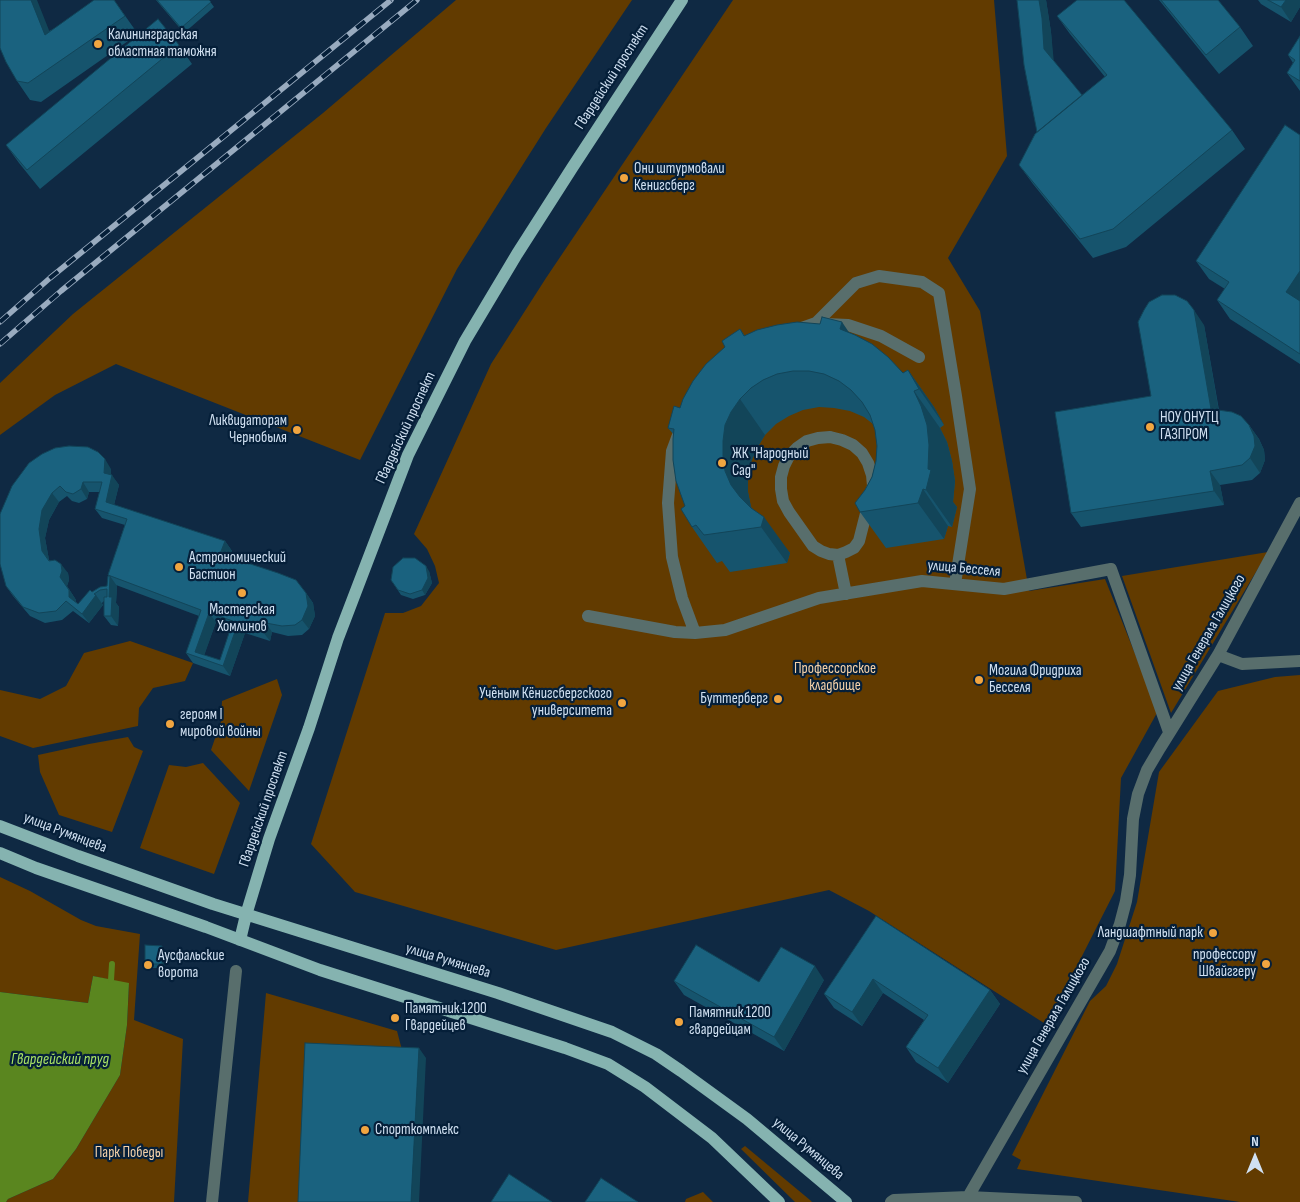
<!DOCTYPE html>
<meta charset="utf-8">
<style>
body{margin:0}
#map{position:relative;width:1300px;height:1202px;overflow:hidden;background:#0f2943;font-family:"Sofia Sans Condensed",sans-serif}
canvas{display:block}
.north{position:absolute;left:1230px;top:1132px;width:50px;height:50px;-webkit-text-stroke:4px #051f39;paint-order:stroke;rotate:0deg;font-size:14px;font-weight:700;line-height:20px;text-align:center;color:#d0e0f1}
.north::after{content:'';display:block;margin:auto;width:18px;height:22px;background:#d0e0f1;clip-path:polygon(50% 0,100% 100%,50% 72%,0 100%)}
</style>
<div id="map">
<canvas width="1300" height="1202"></canvas>
<div class="north">N</div>
</div>
<script>
const ctx = document.querySelector('canvas').getContext('2d');
ctx.lineJoin = 'round';
function fillPath(path, color) { ctx.fillStyle = color; ctx.fill(path, 'evenodd'); }
const toPath = rows => new Path2D(rows.map(r => 'M' + r).join(''));
function strokePath(path, color, width, dash) { ctx.strokeStyle = color; ctx.lineWidth = width; ctx.lineCap = dash ? 'butt' : 'round'; ctx.setLineDash(dash || []); ctx.stroke(path); }
function write(font, color, halo, rows, align = 'center') {
  ctx.font = font + ' "Sofia Sans Condensed",sans-serif'; ctx.lineWidth = 4.5; ctx.setLineDash([]); ctx.textBaseline = 'middle'; ctx.strokeStyle = halo; ctx.fillStyle = color; for (const [text, x, y, turn = 0] of rows) {
    ctx.save(); ctx.translate(x, y); ctx.rotate((+turn || 0) * Math.PI / 180); ctx.textAlign = isNaN(turn) ? turn : align; if (halo) ctx.strokeText(text, 0, 0); ctx.fillText(text, 0, 0); ctx.restore();
  }
}
fillPath(toPath([
 [456,0,632,0,546,128,457,269,360,460,116,364,55,395,0,435,0,383,73,314,323,113],
 [733,0,994,0,1007,156,948,258,980,311,1029,591,1105,579,1158,711,1121,778,1115,891,1047,1025,869,911,829,890,556,950,355,892,311,844,385,613,403,613,421,606,439,583,435,566,427,549,414,534,491,364,546,278],
 [1268,552,1171,713,1122,576],
 [130,641,193,663,185,681,153,688,139,708,138,726,33,748,0,736,0,690,40,699,66,686,84,653],
 [1300,675,1300,1202,1240,1202,1017,1169,1021,1160,1012,1155,1090,1001,1106,986,1117,964,1137,902,1159,772,1218,691,1275,677],
 [277,679,282,695,249,791,211,750,221,721,222,701],
 [128,737,134,747,143,751,112,832,59,815,40,772,38,755,89,744],
 [203,763,240,803,214,874,140,848,169,765,186,767],
 [0,877,30,891,81,920,96,926,140,934,134,1020,183,1039,174,1202,6,1202,8,1199,53,1179,76,1149,120,1075,127,1025,129,984,93,976,88,1003,0,992],
 [266,993,397,1031,402,1050,299,1202,248,1202],
 [745,1146,810,1200,812,1202,795,1202,741,1149],
 [703,1192,713,1202,685,1202,686,1199]
]), '#623b00');
fillPath(toPath([
 [93,976,129,983,127,1025,120,1075,76,1149,53,1179,8,1199,6,1202,0,1202,0,992,88,1003]
]), '#5a861f');
strokePath(toPath([
 [111,980,112,964]
]), '#5a861f', 6);
strokePath(toPath([
 [826,324,848,325,881,336,919,357],
 [799,329,816,323,856,283,879,276,922,282,939,293,956,396,970,489,955,584],
 [678,435,672,451,668,503,672,557,682,598,695,633],
 [830,437,842,440,853,445,862,453,868,463,872,475,873,486,859,541,854,548,846,552,838,555,829,554,821,551,813,546,789,512,783,501,781,489,781,477,784,466,789,456,797,448,807,441,818,438,830,437],
 [838,555,846,594],
 [588,616,675,632,695,633,725,630,819,598,922,581,1004,589,1111,569,1169,732],
 [1218,655,1242,664,1300,661],
 [968,1197,1110,951,1120,924,1126,901,1130,875,1133,819,1138,794,1147,770,1160,748,1218,655,1300,503],
 [212,1202,236,971],
 [891,1202,894,1200,968,1197,1076,1202]
]), '#586e6c', 12);
strokePath(toPath([
 [0,826,78,856,213,904,498,993,612,1032,656,1054,681,1071,747,1119,846,1202],
 [0,853,36,868,206,927,320,970,565,1048,608,1064,645,1087,712,1138,779,1202],
 [240,940,246,915,269,839,309,728,338,638,408,455,465,341,517,254,572,168,682,0]
]), '#85b3b0', 12);
const rail = toPath([
 [0,322,50,278,391,0],
 [0,344,61,291,417,0]
]);
strokePath(rail, '#99abbf', 5.5);
strokePath(rail, '#051f39', 4, [11]);
fillPath(toPath([
 [114,0,138,34,41,102,30,100,17,81,49,31],
 [156,0,209,0,214,7,184,33],
 [1017,0,1046,0,1051,32,1053,61,1082,95,1105,77,1070,34,1057,16,1232,130,1245,149,1126,247,1093,258,1033,184,1019,165,1037,132],
 [1159,0,1218,0,1240,27,1253,46,1219,74],
 [1258,0,1300,0,1300,7,1291,22,1261,4],
 [1300,36,1300,91,1287,73,1293,63,1288,55],
 [179,45,192,64,40,189,19,163,6,145],
 [1300,135,1300,364,1230,319,1217,300,1225,289,1209,279,1196,261],
 [1204,325,1219,410,1249,425,1259,439,1264,450,1265,460,1260,473,1252,480,1220,485,1224,505,1081,527,1071,513,1151,396],
 [740,329,745,336,849,332,903,373,908,370,934,407,944,425,940,428,947,442,952,461,955,481,953,502,957,507,952,527,948,526,944,539,886,548,860,512,865,490,872,477,876,461,877,446,875,430,873,424,864,417,850,411,834,408,819,407,803,410,789,416,776,424,765,435,757,448,751,462,748,477,748,492,751,507,790,553,787,563,730,572,722,561,717,563,692,527,685,506,674,435,668,428,680,408,725,347],
 [111,469,111,475,119,485,114,505,225,541,232,551,230,557,306,593,313,603,315,616,309,629,302,635,288,636,272,632,270,641,245,633,230,676,193,663,186,653,199,616,116,585,117,586,116,603,119,607,118,626,111,625,104,616,104,601,102,603,103,605,89,623,73,611,62,620,45,623,30,616,13,596,6,586,12,486],
 [89,492,100,492,95,509,102,518,125,525,108,575,109,576,107,586,92,592,78,604,76,602,76,600,67,586,69,580,68,573,49,560,45,538,49,520,59,502,67,496,72,501,79,503,87,499],
 [216,622,231,628,220,660,204,655],
 [429,571,432,583,425,595,413,599,401,595,391,580],
 [876,916,990,990,1000,1004,948,1083,916,1062,906,1047,924,1020,883,993,862,1026,834,1008,824,994],
 [165,951,165,968,148,968,145,964],
 [824,980,784,1051,684,995,674,981,759,982]
]), '#16546d');
fillPath(toPath([
 [31,0,37,0,58,53,45,35],
 [1039,0,1046,0,1051,32,1054,63,1044,49],
 [1286,0,1300,0,1300,7,1291,22,1281,7],
 [1300,271,1300,310,1286,292],
 [1194,310,1204,325,1221,424,1211,409],
 [842,322,867,359,840,329],
 [908,370,934,407,944,425,919,389],
 [914,391,940,428,947,442,952,461,955,481,953,502,957,507,952,527,926,490,928,469],
 [740,399,765,435,757,448,751,462,748,477,748,492,751,507,757,521,731,485,725,471,723,456,723,441,725,425,731,412],
 [1249,425,1259,439,1264,450,1265,460,1260,473,1250,458],
 [105,459,111,469,111,479,112,475,119,485,112,512,106,502,104,473],
 [1210,471,1220,485,1224,505,1214,491],
 [83,482,89,492,87,499,81,489],
 [923,489,948,526,944,539,918,503],
 [52,493,59,502,49,520,45,538,49,560,42,551,39,529,42,510],
 [764,517,790,553,787,563,761,527],
 [225,541,232,551,227,563,220,554],
 [61,564,68,573,69,580,67,586,76,600,76,607,69,597,60,577],
 [426,566,429,571,432,583,425,595,422,590],
 [110,576,117,586,116,603,119,607,118,626,111,616,109,597],
 [306,593,313,603,315,616,309,629,302,620],
 [96,595,103,605,89,623,82,614],
 [209,613,216,622,203,659,195,652],
 [238,623,245,633,230,676,223,666],
 [266,623,272,632,270,641,263,632],
 [162,946,165,951,165,968,162,964],
 [815,966,824,980,784,1051,774,1037],
 [873,979,883,993,862,1026,852,1012],
 [990,990,1000,1004,948,1083,938,1068],
 [419,1048,426,1058,419,1202,411,1202]
]), '#124559');
const building = toPath([
 [0,0,31,0,45,35,94,0,114,0,125,16,28,83,17,81,6,62,0,48,0,0],
 [157,0,209,0,211,2,181,28,157,0],
 [1017,0,1039,0,1042,18,1044,49,1082,95,1037,132,1024,65,1017,0],
 [1077,0,1124,0,1232,130,1113,229,1080,239,1019,165,1035,134,1107,75,1057,16,1077,0],
 [1161,0,1218,0,1240,27,1206,55,1161,0],
 [1268,0,1286,0,1281,7,1268,0],
 [158,19,179,45,27,170,6,145,158,19],
 [1300,36,1300,81,1287,73,1295,60,1288,55,1300,36],
 [1285,125,1300,135,1300,271,1286,292,1300,301,1300,354,1217,300,1229,282,1196,261,1285,125],
 [1162,295,1175,295,1187,301,1194,310,1211,409,1232,412,1241,416,1249,425,1254,436,1255,446,1250,458,1242,465,1210,471,1214,491,1071,513,1055,412,1151,396,1138,322,1144,310,1149,302,1162,295],
 [822,317,842,322,840,329,855,335,872,344,888,357,903,373,908,370,919,389,914,391,921,406,927,425,929,445,928,469,931,470,926,490,923,489,918,503,860,512,855,503,865,490,872,477,876,461,877,446,875,430,870,415,862,402,851,390,839,381,824,374,809,371,793,371,777,374,763,380,751,388,740,399,731,412,725,425,723,441,723,456,725,471,731,485,740,497,751,508,764,517,761,527,704,535,696,525,692,527,681,509,685,506,676,481,673,460,673,439,674,429,668,428,674,406,680,408,683,399,693,381,706,364,725,347,722,341,740,329,744,336,757,330,777,325,797,322,820,324,822,317],
 [69,446,88,447,98,452,105,459,104,473,112,475,106,502,225,541,220,554,278,573,296,580,306,593,308,606,302,620,295,625,282,626,266,623,263,632,238,623,223,666,186,653,201,610,108,575,127,519,95,509,102,482,83,482,81,489,73,494,66,492,60,486,52,493,42,510,39,529,42,551,49,561,55,560,61,564,62,571,60,577,69,590,69,597,78,604,90,590,92,592,100,587,107,586,108,576,110,576,109,597,112,597,111,616,104,616,104,597,107,597,107,589,100,590,94,594,96,595,82,614,66,601,56,611,39,613,23,607,6,586,0,564,0,514,12,486,29,463,42,454,55,448,69,446],
 [209,613,233,621,220,660,195,652,209,613],
 [403,558,415,558,426,566,428,578,422,590,410,594,398,590,391,580,393,567,403,558],
 [876,916,990,990,938,1068,906,1047,928,1015,873,979,852,1012,824,994,876,916],
 [145,945,162,946,162,964,145,964,145,945],
 [696,945,759,982,781,947,815,966,774,1037,674,981,696,945],
 [305,1043,419,1048,411,1202,298,1202,305,1043],
 [509,1174,552,1202,491,1202,509,1174],
 [601,1178,638,1202,585,1202,601,1178]
]);
fillPath(building, '#1a627f');
strokePath(building, '#124559', 1);
for (const [x, y, r, color] of [
 [98,44,5,"#f1a540"],
 [624,178,5,"#f1a540"],
 [1150,427,5,"#f1a540"],
 [297,430,5,"#f1a540"],
 [722,463,5,"#f1a540"],
 [179,567,5,"#f1a540"],
 [242,593,5,"#f1a540"],
 [979,680,5,"#f1a540"],
 [778,699,5,"#f1a540"],
 [622,703,5,"#f1a540"],
 [170,724,5,"#f1a540"],
 [1213,933,5,"#f1a540"],
 [1266,964,5,"#f1a540"],
 [148,965,5,"#f1a540"],
 [395,1018,5,"#f1a540"],
 [679,1022,5,"#f1a540"],
 [365,1130,5,"#f1a540"]
]) { const dot = new Path2D(); dot.arc(x, y, r, 0, 2 * Math.PI); ctx.fillStyle = color; ctx.fill(dot); strokePath(dot, '#051f39', 2); }
write('15px', '#d0e0f1', '#051f39', [
 ["Калининградская",108,35],
 ["областная таможня",108,52],
 ["Они штурмовали",634,169],
 ["Кенигсберг",634,186],
 ["НОУ ОНУТЦ",1160,418],
 ["ГАЗПРОМ",1160,435],
 ["Ликвидаторам",287,421,"right"],
 ["Чернобыля",287,438,"right"],
 ["ЖК \"Народный",732,454],
 ["Сад\"",732,471],
 ["Астрономический",189,558],
 ["Бастион",189,575],
 ["Мастерская",242,610,"center"],
 ["Хомлинов",242,627,"center"],
 ["Могила Фридриха",989,671],
 ["Бесселя",989,688],
 ["Учёным Кёнигсбергского",612,694,"right"],
 ["университета",612,711,"right"],
 ["Буттерберг",768,699,"right"],
 ["героям I",180,715],
 ["мировой войны",180,732],
 ["Ландшафтный парк",1203,933,"right"],
 ["профессору",1256,955,"right"],
 ["Швайггеру",1256,972,"right"],
 ["Аусфальские",158,956],
 ["ворота",158,973],
 ["Памятник 1200",405,1009],
 ["Гвардейцев",405,1026],
 ["Памятник 1200",689,1013],
 ["гвардейцам",689,1030],
 ["Спорткомплекс",375,1130]
], 'left');
write('15px', '#d0e0f1', '#051f39', [
 ["Гвардейский проспект",612,77,-57],
 ["Гвардейский проспект",406,428,-65],
 ["улица Бесселя",964,569,5],
 ["улица Генерала Галицкого",1209,633,-60],
 ["Гвардейский проспект",264,809,-71],
 ["улица Румянцева",65,833,21],
 ["улица Румянцева",448,961,17],
 ["улица Генерала Галицкого",1054,1016,-60],
 ["улица Румянцева",808,1149,40]
]);
write('15px', '#f6d2a9', '#051f39', [
 ["Профессорское",835,669],
 ["кладбище",835,686],
 ["Парк Победы",129,1153]
]);
write('italic 16px', '#a8e265', '#051f39', [
 ["Гвардейский пруд",60,1060]
]);
</script>
